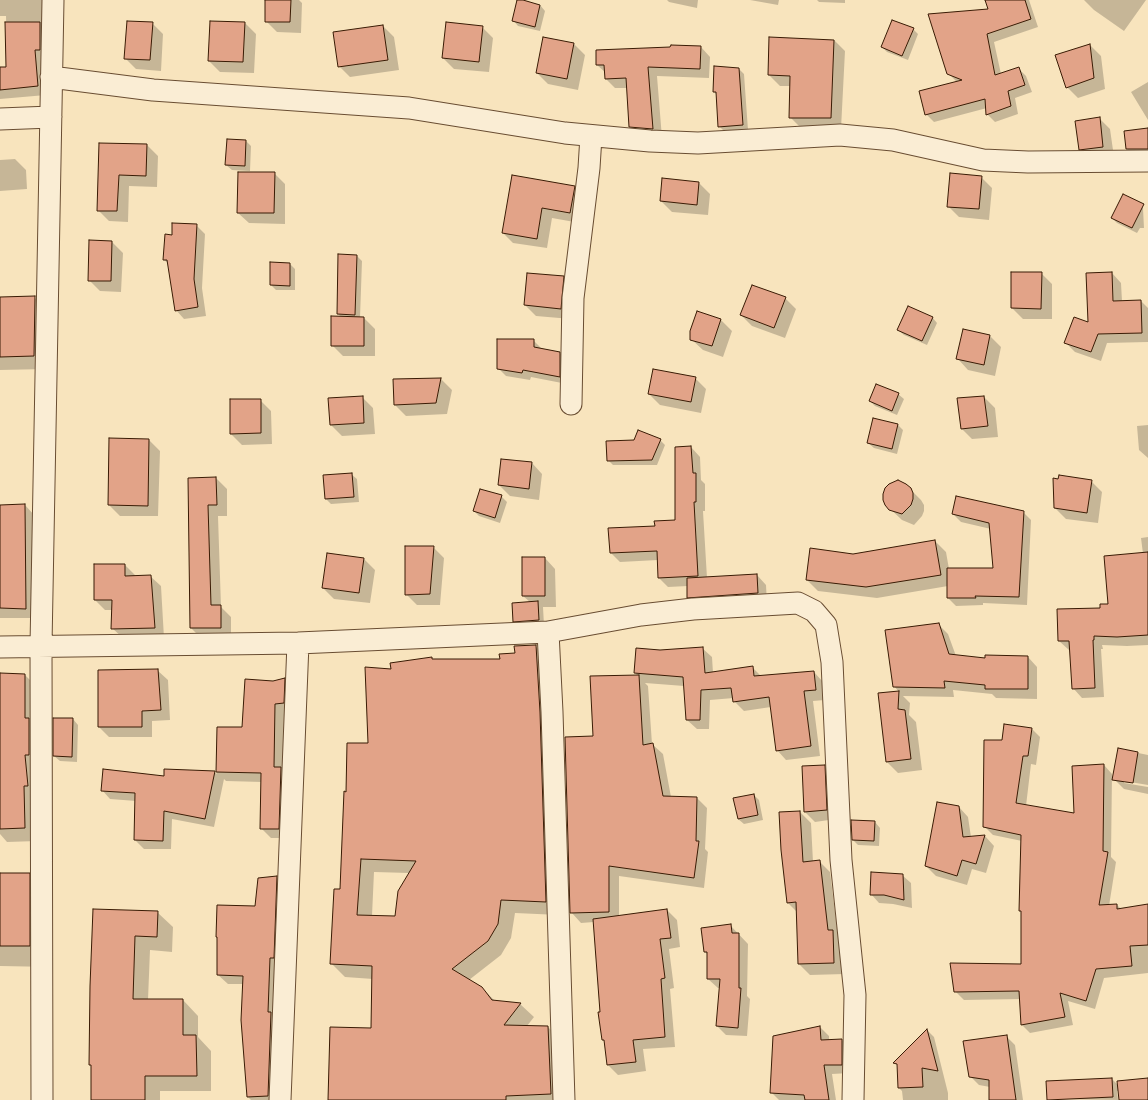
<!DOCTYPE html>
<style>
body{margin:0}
canvas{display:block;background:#f8e4bd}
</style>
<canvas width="1148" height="1100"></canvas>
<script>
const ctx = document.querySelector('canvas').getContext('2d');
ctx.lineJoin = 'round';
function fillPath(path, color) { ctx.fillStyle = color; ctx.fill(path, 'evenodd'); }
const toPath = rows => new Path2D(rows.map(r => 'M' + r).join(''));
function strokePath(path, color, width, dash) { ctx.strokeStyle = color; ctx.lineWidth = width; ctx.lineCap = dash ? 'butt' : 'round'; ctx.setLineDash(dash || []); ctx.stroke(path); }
fillPath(toPath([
 [0,0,54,0,46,95,0,99,0,68,7,68,6,16,0,16],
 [266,0,299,0,302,3,301,33,277,32,266,21],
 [518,0,540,5,545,11,540,31,518,26,513,20],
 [667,0,698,0,697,8,669,2],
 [750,0,779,0,778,5],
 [817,0,845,0,845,3,819,2],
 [986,0,1029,0,1038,27,994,42,1001,74,1018,68,1026,76,1032,92,1015,98,1018,114,995,122,987,114,987,108,934,122,926,114,957,82,948,73,989,10],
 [1084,0,1146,0,1124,31,1094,10],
 [152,23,163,34,161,71,136,69,125,58],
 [245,23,256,34,254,73,220,72,209,61],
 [383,26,394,37,399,70,350,77,339,66],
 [482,27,493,38,489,72,454,69,443,58],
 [913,29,918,34,908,60,887,52,882,47],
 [834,40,845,51,841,129,801,128,790,117,791,86,780,86,769,75],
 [574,44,585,55,578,90,548,84,537,73],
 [1090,45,1101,56,1105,89,1078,98,1067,87],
 [701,47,710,57,709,78,657,76,662,138,639,136,630,127,628,88,615,88,606,79,606,73,597,65],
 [739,69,744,74,748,130,724,131,719,126,717,95,714,92],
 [1148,82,1148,120,1131,92],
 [1099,118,1110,129,1114,157,1091,160,1080,149],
 [1148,129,1148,158,1137,158,1127,149],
 [246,141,251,146,250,171,232,170,226,165],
 [100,144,147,145,158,156,157,187,129,186,128,222,109,221,98,210],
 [15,159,26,170,27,189,0,191,0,160],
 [274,173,285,184,285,224,249,223,238,213],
 [981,177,992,188,989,220,959,217,948,206],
 [663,179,699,183,710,194,708,215,672,212,661,201],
 [574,187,584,197,580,223,552,218,547,248,513,243,503,233],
 [1138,202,1143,208,1144,228,1140,228,1137,233,1117,223,1112,218],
 [196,225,205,234,202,288,206,316,184,319,176,310,169,264,164,260,173,236],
 [90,241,112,242,123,253,121,292,100,291,89,280],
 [357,256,362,261,360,318,364,318,375,329,375,356,343,356,332,345,342,318,338,314],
 [290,264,295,269,295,290,276,290,271,285],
 [1041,273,1052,284,1052,319,1023,319,1012,308],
 [1112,273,1121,283,1122,301,1141,301,1148,308,1148,342,1107,343,1101,361,1075,352,1066,343,1089,324],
 [563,277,574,288,571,319,536,316,525,305],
 [34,297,47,310,47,369,0,370,0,375,0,298],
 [785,298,796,309,785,338,752,326,741,315],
 [932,317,937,323,927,345,904,335,898,330],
 [721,320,732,331,723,357,703,350,691,339],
 [990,336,1001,347,995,376,968,370,958,359],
 [533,340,541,348,541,350,560,353,567,361,567,384,531,377,530,380,506,376,498,368],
 [695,378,706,389,701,413,660,405,649,394],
 [441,379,452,390,447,414,406,416,395,405,394,380],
 [898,394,904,399,897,415,875,406,870,401],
 [362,397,373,408,375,434,342,436,331,425],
 [984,397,995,408,998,437,972,439,961,428],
 [260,400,271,411,272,444,242,445,231,434],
 [898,425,903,430,897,454,874,448,868,443],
 [1148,425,1148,458,1139,450,1137,426],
 [149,440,160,451,158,516,120,516,109,505],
 [660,440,665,445,657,465,613,465,608,460],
 [691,447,700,457,701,480,705,484,705,511,703,511,707,578,757,575,766,585,767,603,698,607,688,597,688,586,668,587,659,578,658,560,620,562,611,553,656,527,676,520],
 [532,463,542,474,539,500,510,496,499,485],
 [351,474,357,479,359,502,331,504,326,499],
 [216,478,227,489,227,516,218,516,221,607,231,617,231,638,202,639,191,628,189,479],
 [1091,481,1102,492,1098,523,1066,519,1055,508],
 [906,485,921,500,924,505,924,511,922,516,914,525,902,520,886,505],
 [501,496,507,502,500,523,479,516,474,511],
 [25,505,35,516,36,618,0,618,0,506],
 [1023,512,1031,520,1027,605,983,603,983,605,956,606,948,598,948,586,877,598,818,591,807,580,853,555,935,541,946,552,949,569,994,569,991,529,961,522,953,514],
 [1148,537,1148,645,1127,646,1102,645,1103,649,1101,649,1104,697,1082,698,1073,688,1071,650,1069,650,1059,641,1101,609,1110,605,1143,554,1141,538],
 [433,547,444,558,440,605,417,605,406,594],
 [328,554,364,559,375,570,370,603,334,599,323,588],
 [523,558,545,558,555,569,556,607,543,607,544,625,519,626,514,621,530,602,523,596],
 [125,565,135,575,135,577,150,576,161,586,164,638,123,638,112,628,112,610,105,610,95,600],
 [938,624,948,634,956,656,986,659,1028,657,1037,667,1037,699,996,698,992,694,953,690,954,697,903,696,910,703,909,715,916,722,922,770,898,773,887,762,879,694,899,692,894,686],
 [535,646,549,659,559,915,515,913,511,938,501,955,469,980,482,988,495,1001,520,1004,534,1017,527,1026,548,1027,562,1041,564,1100,329,1100,372,1029,373,979,345,977,331,963,341,890,347,793,369,744,392,670,431,658,433,660,501,660],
 [374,872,409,873,396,917,372,916],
 [702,648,712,657,713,673,752,667,762,677,814,672,823,682,825,700,813,701,820,756,786,760,777,750,771,707,744,711,734,701,734,698,710,700,709,729,697,729,687,720,684,686,645,683,648,686,652,744,663,754,671,797,697,798,707,808,705,849,708,852,704,888,619,876,619,916,667,910,677,920,680,947,669,949,674,988,670,989,675,1047,643,1049,646,1071,618,1075,608,1065,605,1042,603,1040,594,922,581,923,571,912,594,737,638,676,635,673,660,651],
 [157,670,168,680,170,720,152,721,152,737,109,737,99,727],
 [0,674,25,675,37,687,38,841,7,842,0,834],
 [284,679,294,688,293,712,284,714,283,771,288,838,271,838,261,828,262,782,226,781,224,779,214,827,172,819,171,849,144,849,135,840,136,801,110,799,102,790,165,777,215,772,217,774,218,728,243,728,273,682],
 [54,719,73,719,78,725,77,762,60,761,54,756],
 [1032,729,1040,737,1036,765,1031,764,1026,806,1076,814,1104,765,1112,774,1111,857,1116,862,1109,906,1117,905,1121,909,1148,905,1148,973,1104,978,1095,1009,1068,1001,1073,1025,1030,1033,1022,1025,1021,999,964,1000,955,991,1022,965,1022,913,1020,910,1022,841,993,835,984,826,1002,741],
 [1119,749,1148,755,1148,785,1124,781,1124,783,1148,787,1148,794,1124,789,1114,779],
 [803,766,824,766,834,776,836,819,815,822,805,812],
 [754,795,759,800,763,820,744,824,738,819],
 [959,807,968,817,971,837,985,836,994,846,986,873,972,869,967,885,936,876,926,866],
 [800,812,811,823,813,862,819,861,830,872,838,936,844,942,845,974,810,975,799,964,797,912,788,903],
 [875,822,880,828,879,846,858,845,853,840],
 [0,874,29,874,51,895,51,967,0,966],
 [902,875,911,883,912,908,893,904,879,903,871,894],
 [276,877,286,886,277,1100,251,1100,248,1097,242,1020,244,984,228,984,218,975,218,938,217,937,256,907],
 [94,910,157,912,173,927,172,952,150,950,148,1000,183,1000,198,1016,198,1037,211,1051,211,1091,160,1091,160,1100,92,1100,92,1067,90,1064],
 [730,925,748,944,747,996,750,999,747,1036,726,1035,717,1026,720,988,718,988,708,979,708,955,705,952],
 [820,1027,829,1036,829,1040,842,1040,851,1049,850,1073,832,1074,836,1100,779,1100,771,1092],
 [927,1030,934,1037,948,1093,948,1100,903,1100,902,1091,899,1088,898,1060],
 [1006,1036,1015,1045,1023,1100,990,1100,990,1087,979,1085,970,1076],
 [1112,1079,1118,1085,1148,1079,1148,1100,1120,1100,1119,1091,1117,1091,1118,1100,1048,1099]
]), '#0003');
const building = toPath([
 [265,0,291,0,290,22,265,22,265,0],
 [517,0,523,0,540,5,535,27,512,21,517,0],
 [985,0,1025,0,1031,19,987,34,995,75,1019,67,1025,85,1008,91,1011,106,986,115,985,99,925,115,919,91,962,80,947,74,928,14,988,9,985,0],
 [892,20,914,28,902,56,881,47,892,20],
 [127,21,153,22,150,60,124,59,127,21],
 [210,21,245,22,243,62,208,61,210,21],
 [5,22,40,22,40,50,35,50,38,86,0,90,0,67,6,67,5,22],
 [446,22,483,26,479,62,442,58,446,22],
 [383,25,388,60,338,67,333,32,383,25],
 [543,37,574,43,567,79,536,73,543,37],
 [769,37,834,40,831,118,789,118,790,76,768,75,769,37],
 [1090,44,1094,78,1066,88,1055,55,1090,44],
 [671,45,701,46,700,69,648,67,653,129,629,127,626,78,605,79,604,65,596,65,596,50,670,47,671,45],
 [714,66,739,68,743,125,718,127,716,92,713,92,714,66],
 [1100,117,1103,147,1079,150,1075,121,1100,117],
 [1148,128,1148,149,1126,149,1124,131,1148,128],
 [227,139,246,140,245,166,225,165,227,139],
 [99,143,147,144,146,176,119,175,117,211,97,211,99,143],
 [238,172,275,172,274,213,237,213,238,172],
 [950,173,982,176,979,209,947,207,950,173],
 [512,175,575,186,570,213,542,208,537,239,502,233,512,175],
 [662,178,699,182,697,205,660,201,662,178],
 [1123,194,1144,204,1132,228,1111,218,1123,194],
 [172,223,197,224,194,279,198,307,175,311,167,260,163,260,165,234,172,235,172,223],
 [89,240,112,241,111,281,88,281,89,240],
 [338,254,357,255,355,315,337,314,338,254],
 [270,262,290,263,290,286,270,285,270,262],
 [1011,272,1042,272,1041,309,1011,308,1011,272],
 [1112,272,1113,301,1141,300,1142,333,1098,334,1091,352,1064,343,1074,317,1088,322,1086,273,1112,272],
 [527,273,564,276,561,309,524,305,527,273],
 [752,285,786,297,774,328,740,315,752,285],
 [35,296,34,356,0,357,0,297,35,296],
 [908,306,933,317,922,341,897,330,908,306],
 [697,311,721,319,712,346,690,340,690,331,697,311],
 [331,316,364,317,364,346,331,346,331,316],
 [963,329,990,335,984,365,956,359,963,329],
 [497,339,534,339,534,347,560,352,560,377,523,370,522,373,497,369,497,339],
 [653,369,696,377,691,402,648,394,653,369],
 [441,378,436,403,394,405,393,379,441,378],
 [876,384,899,393,892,411,869,401,876,384],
 [363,396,364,423,330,425,328,398,363,396],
 [984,396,988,426,961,429,957,398,984,396],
 [230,399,261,399,261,433,230,434,230,399],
 [873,418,898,424,892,449,867,443,873,418],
 [638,430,661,439,652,460,607,461,606,441,634,440,638,430],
 [109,438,149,439,148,506,108,505,109,438],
 [691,446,693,473,696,473,696,502,694,502,698,576,658,578,657,551,610,553,608,528,655,526,654,521,675,520,675,447,691,446],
 [501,459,532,462,529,489,498,485,501,459],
 [352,473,354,497,325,499,323,475,352,473],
 [1059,475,1092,480,1087,513,1054,508,1053,478,1058,479,1059,475],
 [216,477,217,505,208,505,211,605,221,605,221,628,190,628,188,478,216,477],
 [898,480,906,484,911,488,913,493,913,499,911,505,902,514,889,510,885,505,883,500,883,494,885,488,889,484,898,480],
 [480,489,502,495,495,518,473,511,480,489],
 [956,496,1024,511,1019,597,975,596,976,598,947,598,947,568,993,568,989,523,952,514,956,496],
 [25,504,26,609,0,608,0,505,25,504],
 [935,540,941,575,866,587,806,580,810,548,853,554,935,540],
 [405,546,434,546,430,594,405,595,405,546],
 [1148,552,1148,635,1117,637,1094,636,1094,640,1093,640,1095,688,1072,689,1069,641,1058,641,1057,609,1100,608,1100,604,1108,604,1104,556,1148,552],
 [327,553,364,558,359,593,322,588,327,553],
 [522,557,545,557,545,596,522,596,522,557],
 [94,564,125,564,125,576,151,575,155,628,111,629,112,600,94,600,94,564],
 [757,574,758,593,687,598,687,578,757,574],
 [538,601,539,620,513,622,512,603,538,601],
 [939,623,949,654,985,658,985,655,1028,656,1028,689,985,689,985,685,944,681,945,688,893,687,885,630,939,623],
 [536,645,540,712,546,902,501,900,498,924,488,941,452,969,482,987,492,1000,521,1003,504,1025,548,1026,551,1094,506,1096,506,1100,328,1100,330,1027,371,1028,372,966,330,964,334,889,340,889,344,791,346,792,347,743,368,743,365,667,391,669,390,663,432,657,432,659,500,659,499,654,515,653,514,646,536,645],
 [361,859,416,861,398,891,395,916,357,915,361,859],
 [703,647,705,673,753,666,754,676,814,671,816,690,804,691,811,746,776,751,769,697,733,702,731,688,701,690,700,720,686,720,683,677,634,673,636,648,660,650,703,647],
 [158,669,161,710,142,711,142,727,98,727,98,670,158,669],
 [0,673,25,674,25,718,29,718,29,755,25,755,28,786,24,786,25,828,0,829,0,673],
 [639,675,643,745,653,743,663,796,697,797,696,841,699,841,694,878,609,866,609,912,570,913,565,737,593,736,590,676,639,675],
 [285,678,284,703,275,704,274,767,281,767,279,829,260,829,261,773,216,772,217,727,242,727,245,679,273,681,285,678],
 [899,691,898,709,905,710,911,759,886,762,878,693,899,691],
 [53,718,73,718,72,757,53,756,53,718],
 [1004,724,1032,728,1028,756,1023,756,1016,803,1074,813,1072,766,1104,764,1103,851,1108,852,1099,905,1117,904,1117,909,1148,904,1148,945,1130,946,1132,966,1096,969,1086,1001,1060,993,1065,1017,1021,1025,1019,991,954,992,950,963,1021,964,1021,911,1019,911,1021,835,983,827,984,740,1002,740,1004,724],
 [1118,748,1138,752,1133,783,1112,780,1118,748],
 [825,765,827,810,804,812,802,766,825,765],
 [103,769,164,776,164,769,215,771,205,819,164,811,163,841,134,840,135,793,101,791,103,769],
 [754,794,758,815,738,819,733,798,754,794],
 [937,802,959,806,963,837,985,835,976,864,962,860,957,876,925,866,937,802],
 [800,811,803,862,820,860,828,930,833,930,834,963,798,964,796,902,787,903,781,850,779,812,800,811],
 [851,820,875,821,874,841,852,840,851,820],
 [871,872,903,874,904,900,884,895,870,895,871,872],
 [0,873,30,873,30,946,0,946,0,873],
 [277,876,274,958,270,958,268,1012,271,1012,268,1096,247,1097,241,1020,243,976,217,975,217,937,216,937,217,905,255,906,258,878,277,876],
 [93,909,158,911,157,937,135,936,133,999,183,999,183,1035,196,1035,197,1076,145,1076,145,1100,91,1100,91,1065,89,1065,90,986,93,909],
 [667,909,671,938,660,939,665,978,661,979,665,1037,633,1040,636,1062,607,1065,604,1040,602,1040,598,1012,600,1012,593,919,667,909],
 [731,924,732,933,739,933,739,988,741,988,738,1028,716,1026,720,979,707,979,707,952,704,952,701,928,731,924],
 [820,1026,821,1040,842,1039,842,1065,824,1065,829,1100,805,1100,804,1095,770,1093,773,1036,820,1026],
 [927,1029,938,1071,922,1068,923,1087,898,1088,897,1064,893,1063,927,1029],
 [1007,1035,1016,1100,989,1100,989,1080,969,1077,963,1041,1007,1035],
 [1112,1078,1113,1097,1047,1100,1046,1081,1112,1078],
 [1148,1078,1148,1100,1119,1100,1117,1081,1148,1078]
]);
fillPath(building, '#e2a388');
strokePath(building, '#391b04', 1);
const street = toPath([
 [51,77,153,90,409,108,565,133,650,141,698,143,840,135,893,140,983,160,1028,162,1148,161],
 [0,119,51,117],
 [571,404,573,298,589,168,591,136],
 [548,632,552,712,564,1100],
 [0,647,298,643,548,632,641,615,693,609,798,603,814,611,826,625,832,662,841,860,855,995,853,1100],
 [42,1100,41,645,53,0],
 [280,1100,298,643]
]);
strokePath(street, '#694d32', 23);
strokePath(street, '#faedd4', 21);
</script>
